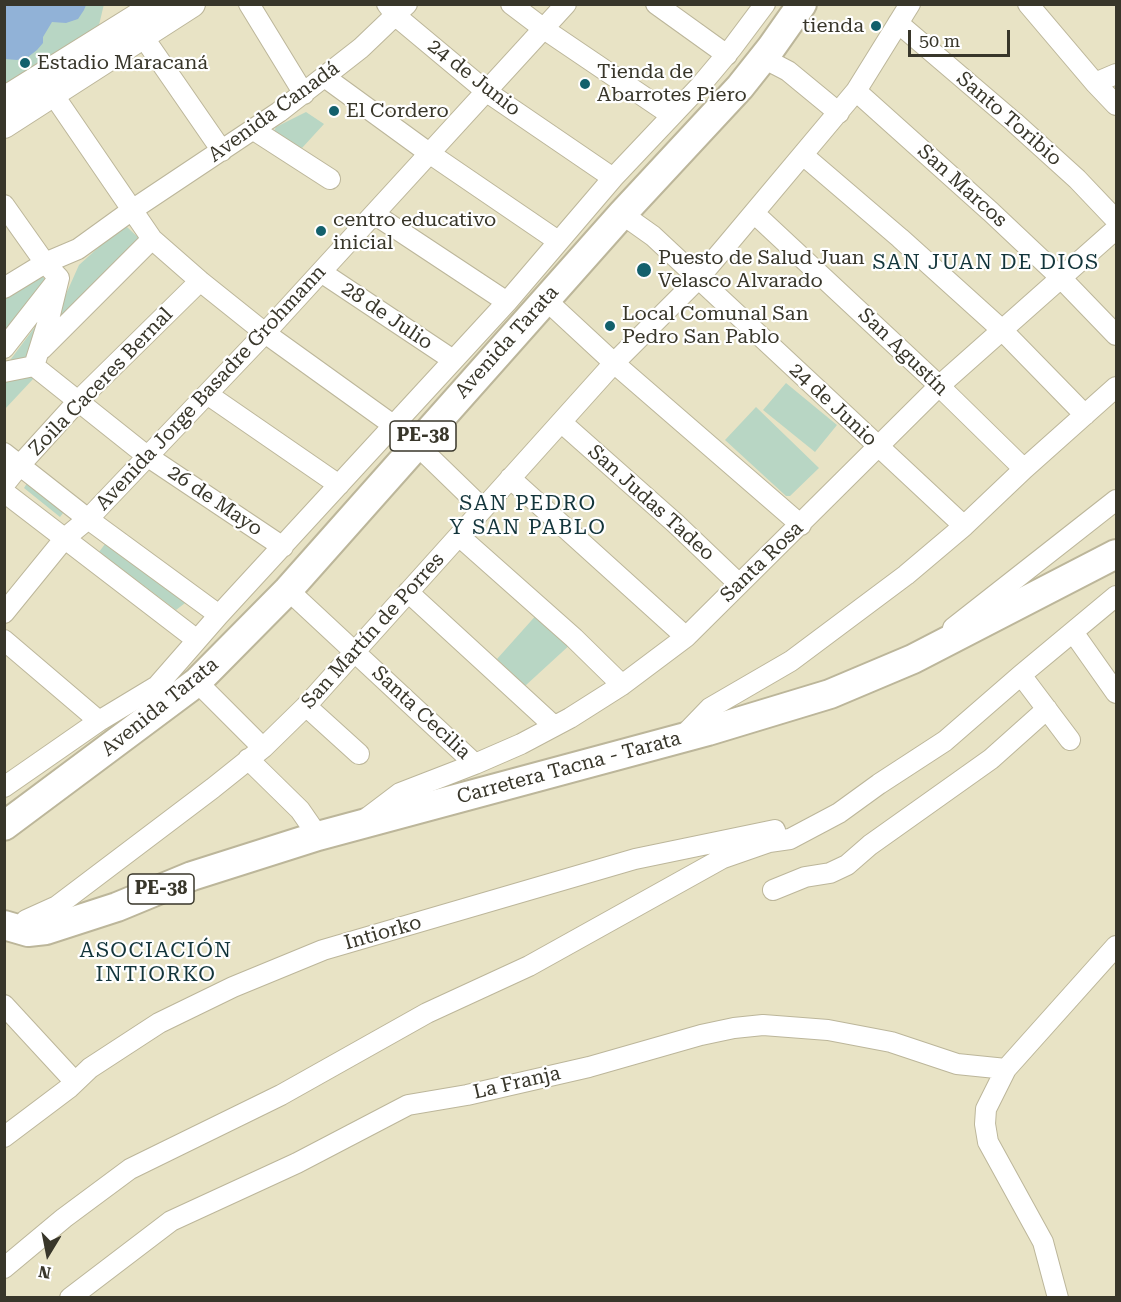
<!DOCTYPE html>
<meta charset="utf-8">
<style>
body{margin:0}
#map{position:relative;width:1121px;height:1302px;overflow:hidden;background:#e8e3c5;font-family:"Roboto Serif",serif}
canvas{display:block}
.frame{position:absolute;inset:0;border:6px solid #38362a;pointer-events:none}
.north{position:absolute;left:18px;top:1224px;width:60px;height:60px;-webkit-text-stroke:4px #fff;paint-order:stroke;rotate:190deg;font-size:16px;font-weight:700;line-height:24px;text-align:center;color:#38362a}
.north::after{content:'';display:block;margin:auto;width:21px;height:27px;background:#38362a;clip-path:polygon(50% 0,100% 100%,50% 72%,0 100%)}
.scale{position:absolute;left:908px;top:30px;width:102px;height:27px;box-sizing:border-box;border:3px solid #38362a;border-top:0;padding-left:8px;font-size:18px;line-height:21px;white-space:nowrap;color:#38362a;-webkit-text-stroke:4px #fff;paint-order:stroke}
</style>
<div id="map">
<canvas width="1121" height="1302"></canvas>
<div class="frame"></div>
<div class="north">N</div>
<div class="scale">50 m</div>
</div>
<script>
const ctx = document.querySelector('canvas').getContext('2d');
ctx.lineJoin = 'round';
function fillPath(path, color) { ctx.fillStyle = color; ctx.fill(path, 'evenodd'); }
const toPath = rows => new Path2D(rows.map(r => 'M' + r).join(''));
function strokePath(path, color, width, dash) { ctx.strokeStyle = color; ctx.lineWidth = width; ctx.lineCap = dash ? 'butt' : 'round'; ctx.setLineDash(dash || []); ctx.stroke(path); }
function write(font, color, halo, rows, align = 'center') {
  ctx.font = font + ' "Roboto Serif",serif'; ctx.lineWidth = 4.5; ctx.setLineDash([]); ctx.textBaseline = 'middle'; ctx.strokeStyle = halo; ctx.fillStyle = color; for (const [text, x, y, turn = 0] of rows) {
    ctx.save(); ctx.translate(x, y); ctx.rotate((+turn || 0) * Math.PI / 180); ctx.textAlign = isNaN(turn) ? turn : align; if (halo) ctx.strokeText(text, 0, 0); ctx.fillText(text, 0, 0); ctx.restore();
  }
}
fillPath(toPath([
 [104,4,99,25,86,39,5,87,4,5],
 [306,112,324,124,302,148,273,133,276,127],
 [121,227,127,227,143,242,49,332,79,265],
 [37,272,45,279,5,332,5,294],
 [49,308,30,345,26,359,5,367],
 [31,375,34,378,5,409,5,381],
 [786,383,837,425,815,452,763,410],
 [756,407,819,468,790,496,786,496,725,440],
 [27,483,67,508,60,517,24,488],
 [108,540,189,600,176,610,99,552],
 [539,612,573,642,525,686,497,659]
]), '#b8d6c4');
fillPath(toPath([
 [4,5,5,4,86,5,84,10,78,19,66,23,52,22,43,37,43,43,37,50,28,57,17,60,5,59]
]), '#91b2d7');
const minor = toPath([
 [249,4,304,94],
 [387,4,396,16,487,92,613,178],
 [511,4,544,29,671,115],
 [656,4,727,55],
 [1028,4,1095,83,1116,105],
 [898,23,1014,122,1077,179,1116,220],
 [135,25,222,151],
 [763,58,788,71,839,113],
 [326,78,429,153,558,241],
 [1095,83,1116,74],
 [46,84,152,239,200,281,265,333,393,425],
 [856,91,991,212,1061,278,1116,335],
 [254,130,330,179],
 [803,155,900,238,1002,330,1085,415],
 [4,205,45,263,59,278,50,315,34,366],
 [754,213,932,379,1024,469],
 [374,214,507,302],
 [622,214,653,236,964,526],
 [321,272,453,360],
 [4,288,45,263,78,249,132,210,279,112,361,48,407,4],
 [546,300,614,363,801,525],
 [4,348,55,283],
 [42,349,152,239],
 [34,366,147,456,283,547],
 [4,372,34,366],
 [207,394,339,485],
 [561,422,675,523,739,584],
 [416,444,483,509],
 [4,453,88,519,219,615],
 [510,478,686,637],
 [4,485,20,465,79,400,200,281],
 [4,492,197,640],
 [459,536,574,638,622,685],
 [288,590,475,764],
 [408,592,554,726],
 [4,613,65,538,88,519,265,333,566,4],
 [953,628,1116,500],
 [1073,632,1116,693],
 [4,640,99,721],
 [1021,675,1070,740],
 [197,682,263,748],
 [306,706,359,754],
 [683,736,710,708,791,661,906,575,964,526,1024,469,1116,387],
 [248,759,300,810,318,836],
 [4,787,99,721,157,686,219,615,507,302,613,178,700,86,732,48,765,4],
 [367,818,400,793,475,764,521,744,570,718,622,685,686,637,939,386,1116,229],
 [773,890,805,877,830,873,847,865,870,845,991,759,1047,709],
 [20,931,26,920,57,906,213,788,263,748,306,706,614,363,697,280,726,246,856,91,910,4],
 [4,1005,75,1082],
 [4,1137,69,1088,90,1068,159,1023,233,987,323,950,635,859,775,830],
 [4,1268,64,1218,130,1169,281,1095,427,1013,529,966,723,858,769,842,790,839,839,813,879,784,945,741,1021,675,1116,596],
 [70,1298,171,1221,297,1163,408,1105,467,1095,589,1067,701,1035,734,1028,763,1025,828,1030,891,1042,957,1064,1006,1069],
 [1058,1298,1043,1242,988,1142,985,1124,986,1109,1006,1069,1116,946]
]);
const major = toPath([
 [4,100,158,4],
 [4,125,192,4]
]);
const highway = toPath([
 [4,826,197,682,288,590,622,214,740,87,771,48,802,4],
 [4,925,28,932,46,930,117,907,192,876,318,836,708,731,830,694,913,659,1116,554]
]);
strokePath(minor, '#bcb69a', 22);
strokePath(major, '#bcb69a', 28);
strokePath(highway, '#bcb69a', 32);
strokePath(minor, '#fff', 20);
strokePath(major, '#fff', 26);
strokePath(highway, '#fff', 28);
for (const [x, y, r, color] of [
 [876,26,6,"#13606c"],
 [25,63,6,"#13606c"],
 [585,84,6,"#13606c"],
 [334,111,6,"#13606c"],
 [321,231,6,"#13606c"],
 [644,270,8,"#13606c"],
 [610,326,6,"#13606c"]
]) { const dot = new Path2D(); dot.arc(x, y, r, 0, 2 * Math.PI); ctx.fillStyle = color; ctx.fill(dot); strokePath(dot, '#fff', 2); }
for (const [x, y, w] of [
 [423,436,66],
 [161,889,66]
]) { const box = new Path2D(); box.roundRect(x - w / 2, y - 15, w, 30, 4.5); ctx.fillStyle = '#fff'; ctx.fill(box); strokePath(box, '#38362a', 1.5); }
write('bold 18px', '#38362a', null, [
 ["PE-38",423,436],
 ["PE-38",161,889]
]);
write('20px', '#38362a', '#fff', [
 ["tienda",864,26,"right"],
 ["Estadio Maracaná",37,63],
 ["Tienda de",597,72],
 ["Abarrotes Piero",597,95],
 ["El Cordero",346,111],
 ["centro educativo",333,220],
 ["inicial",333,243],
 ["Puesto de Salud Juan",658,258],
 ["Velasco Alvarado",658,281],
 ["Local Comunal San",622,314],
 ["Pedro San Pablo",622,337]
], 'left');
write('20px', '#38362a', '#fff', [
 ["24 de Junio",474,78,38],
 ["Avenida Canadá",274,112,-36],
 ["Santo Toribio",1009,119,41],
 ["San Marcos",962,186,42],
 ["28 de Julio",387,316,34],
 ["Avenida Tarata",507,342,-48],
 ["San Agustín",903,352,44],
 ["Zoila Caceres Bernal",101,382,-46],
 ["Avenida Jorge Basadre Grohmann",211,388,-47],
 ["24 de Junio",833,405,43],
 ["26 de Mayo",215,501,34],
 ["San Judas Tadeo",651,503,42],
 ["Santa Rosa",762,562,-44],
 ["San Martín de Porres",373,631,-48],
 ["Avenida Tarata",160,707,-39],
 ["Santa Cecilia",421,713,43],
 ["Carretera Tacna - Tarata",569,768,-15],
 ["Intiorko",383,933,-16],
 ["La Franja",517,1083,-13]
]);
ctx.letterSpacing = '1.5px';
write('21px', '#13353b', '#fff', [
 ["SAN JUAN DE DIOS",986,263],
 ["SAN PEDRO",528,504],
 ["Y SAN PABLO",528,528],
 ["ASOCIACIÓN",156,951],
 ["INTIORKO",156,975]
]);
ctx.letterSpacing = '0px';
</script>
